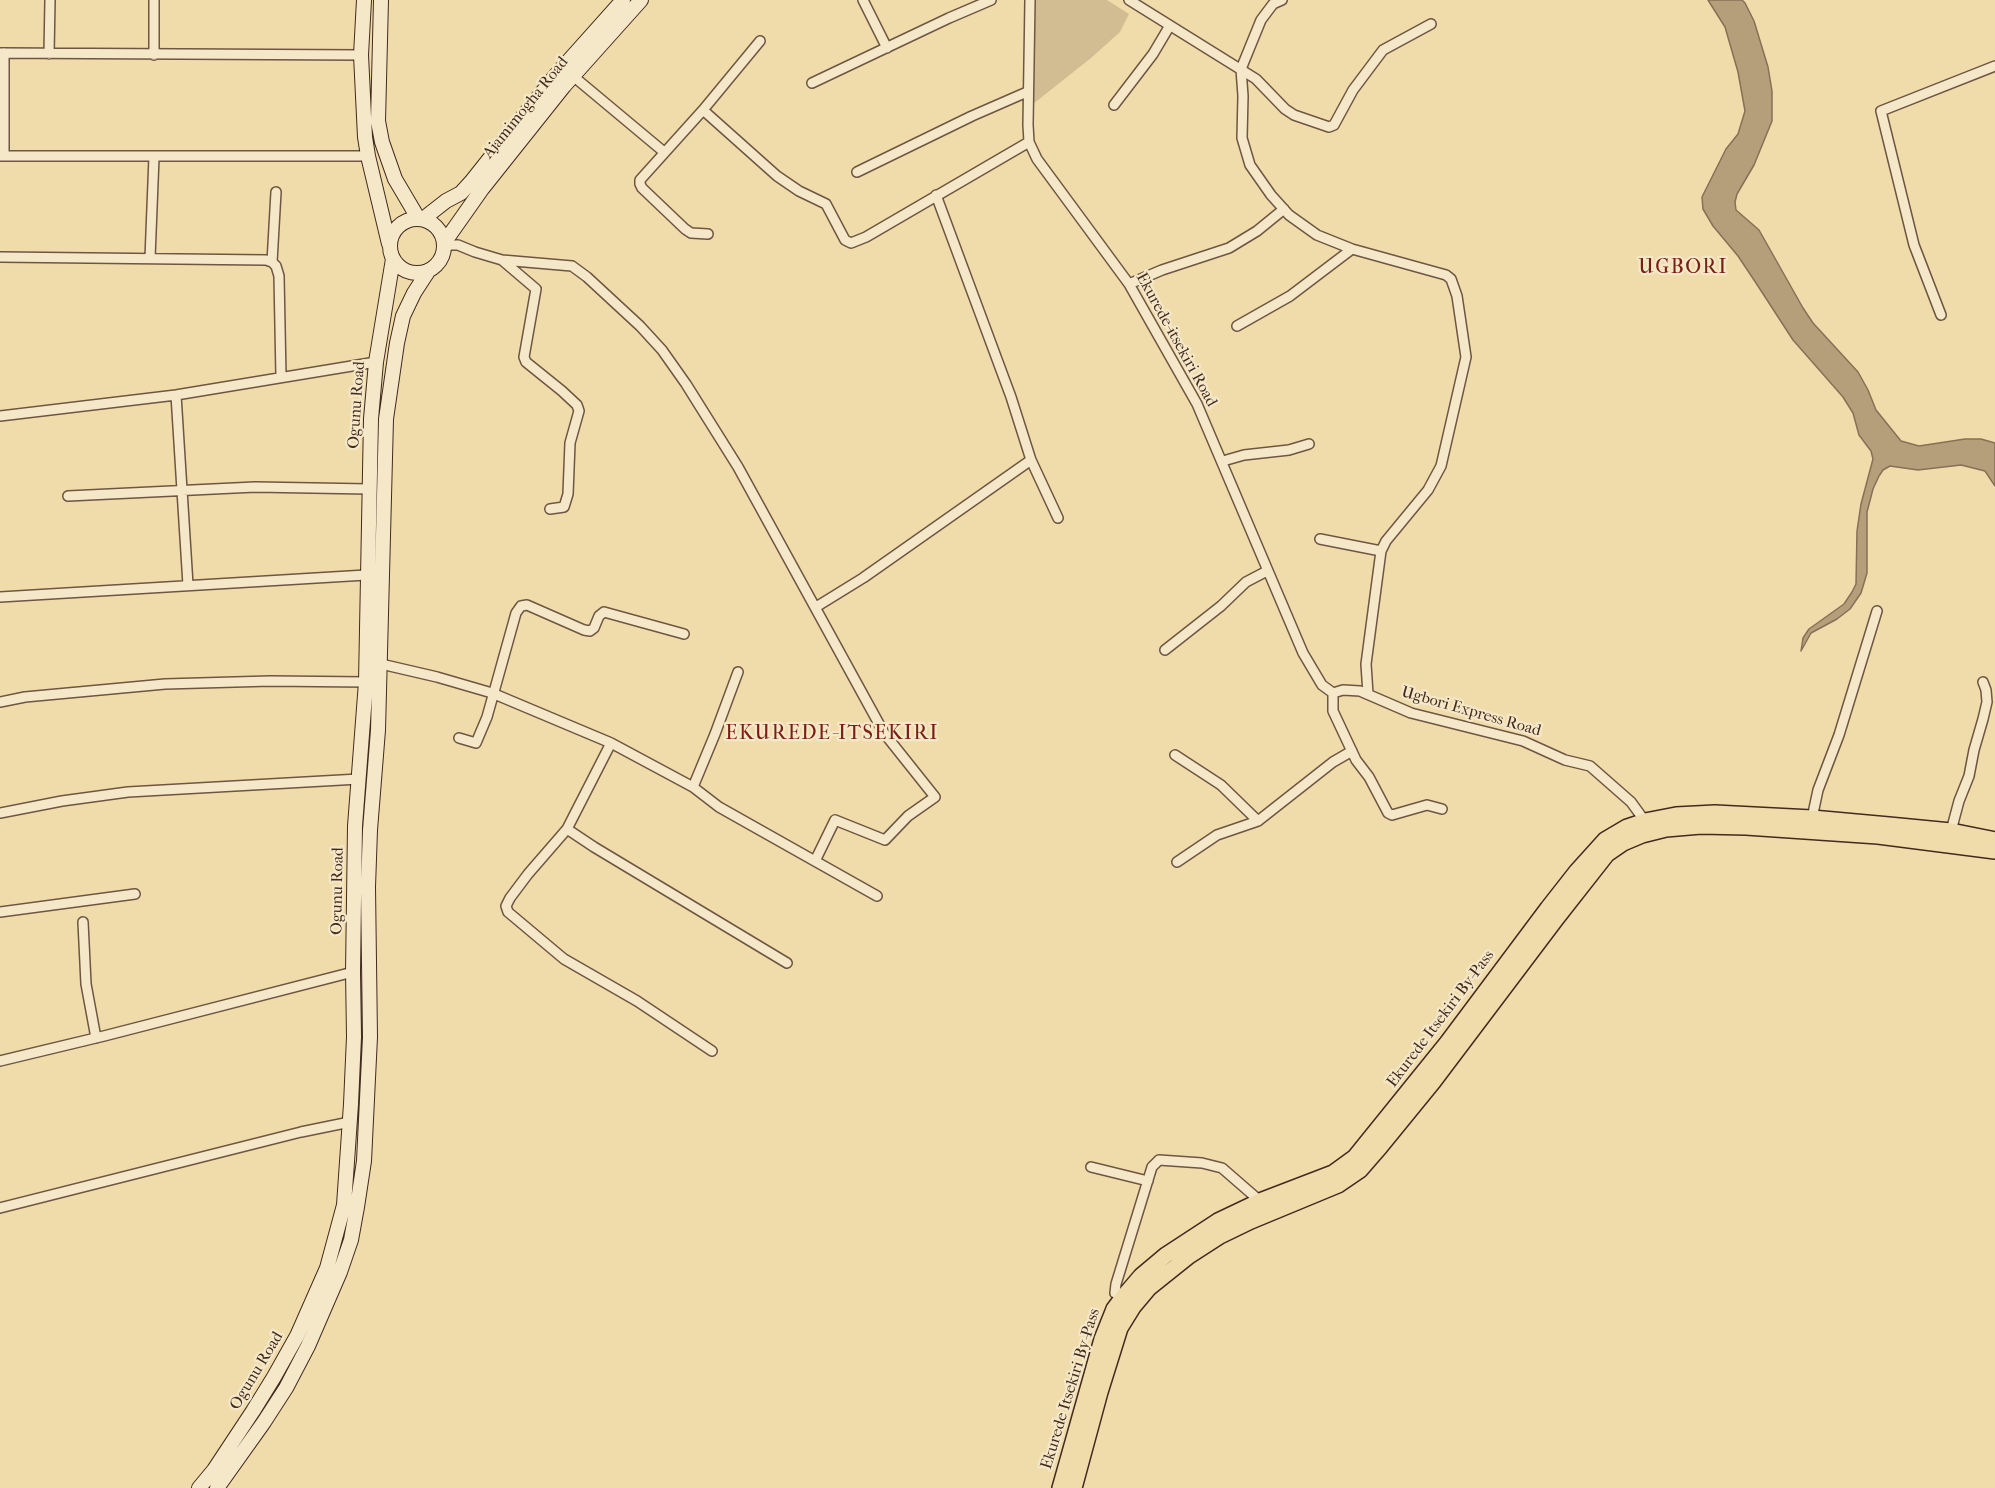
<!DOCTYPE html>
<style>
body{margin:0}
canvas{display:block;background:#f0dbab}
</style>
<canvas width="1995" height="1488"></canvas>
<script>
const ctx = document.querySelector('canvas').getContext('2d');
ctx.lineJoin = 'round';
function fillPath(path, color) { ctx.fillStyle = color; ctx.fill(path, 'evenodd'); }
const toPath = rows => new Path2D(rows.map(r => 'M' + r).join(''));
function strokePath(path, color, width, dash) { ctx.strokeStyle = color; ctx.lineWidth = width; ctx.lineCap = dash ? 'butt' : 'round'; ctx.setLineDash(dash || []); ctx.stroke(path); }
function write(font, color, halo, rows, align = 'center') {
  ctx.font = font + ' "IM FELL French Canon",serif'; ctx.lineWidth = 4.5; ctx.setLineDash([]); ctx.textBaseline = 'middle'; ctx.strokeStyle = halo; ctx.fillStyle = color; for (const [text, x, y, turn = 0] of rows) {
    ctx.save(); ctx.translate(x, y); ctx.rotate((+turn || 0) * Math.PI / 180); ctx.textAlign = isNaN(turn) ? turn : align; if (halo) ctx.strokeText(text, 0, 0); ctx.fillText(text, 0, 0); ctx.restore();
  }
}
fillPath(toPath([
 [1032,0,1107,0,1129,14,1120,32,1091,58,1033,104]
]), '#d2bd93');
const water = toPath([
 [1708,0,1742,0,1745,3,1754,21,1768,67,1772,91,1772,121,1754,165,1737,194,1735,202,1736,210,1759,230,1803,308,1813,323,1858,372,1868,390,1876,410,1901,441,1919,446,1965,439,1981,439,1995,443,1995,486,1985,471,1961,465,1918,470,1890,466,1883,470,1879,476,1873,489,1867,512,1867,573,1861,593,1850,609,1837,619,1811,633,1801,651,1803,638,1809,629,1844,604,1852,592,1856,584,1857,531,1861,504,1873,459,1871,451,1859,435,1853,413,1843,397,1793,340,1756,283,1738,256,1713,226,1703,209,1702,197,1726,149,1738,134,1745,111,1738,72,1725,27,1708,0]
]);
fillPath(water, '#b59f7b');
strokePath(water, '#877056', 1.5);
const street = toPath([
 [154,0,154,55],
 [863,0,887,48],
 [1030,0,1028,125,1029,142,1037,159,1129,284,1197,404,1303,653,1322,685,1333,693],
 [1129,0,1256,79,1285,109,1294,115,1329,127,1334,125,1353,90,1383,50,1431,24],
 [1282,0,1273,4,1261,20,1241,69,1243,96,1242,138,1250,165,1271,195,1289,215,1317,235,1352,249,1446,275,1451,279,1457,296,1466,357,1441,466,1428,490,1386,541,1381,551,1366,664,1368,694],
 [0,53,361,55],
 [4,53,4,156],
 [49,54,50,0],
 [573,76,664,152],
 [812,83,949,18,991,0],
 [1114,105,1153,54,1169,27],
 [703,110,777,176,799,191,826,204,845,240,851,243,866,237,1029,142],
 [0,156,368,156],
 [857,172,972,116,1027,92],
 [936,195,1011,397,1031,460,1058,518],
 [708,234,691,233,685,229,642,188,640,184,640,180,703,110,760,41],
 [444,247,452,245,458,245,475,252,502,260,572,266,587,277,640,326,662,350,686,384,738,467,884,733,935,797,908,816,885,840,835,820,815,861],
 [0,257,266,260,272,262,276,266,279,276,281,377],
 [150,258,154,157],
 [502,260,536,289,524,357,526,362,562,391,577,405,579,411,570,443,568,494,564,507,550,509],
 [272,262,276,192],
 [1129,284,1162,270,1229,248,1257,231,1284,209],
 [1941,315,1914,245,1881,111,1995,66],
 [1237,326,1290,296,1352,249],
 [176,395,188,585],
 [0,416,176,395,376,362],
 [1223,461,1244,455,1289,450,1309,444],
 [68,496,255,487,369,489],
 [1320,539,1381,551],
 [0,597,366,575],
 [816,607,863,578,1031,460],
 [1165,650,1221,606,1246,582,1267,571],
 [381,664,437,677,492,693,611,743,693,787,719,807,877,896],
 [1333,693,1343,690,1360,691,1411,713,1523,741,1565,760,1590,766,1631,802,1647,824],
 [1333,693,1333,711,1356,760,1369,777,1388,813,1392,815,1427,805,1442,809],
 [0,702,25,697,165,684,270,681,366,682],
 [459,738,476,743,487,717,516,613,521,606,527,605,584,630,590,631,594,628,599,616,604,612,684,634],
 [611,743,567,829,528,874,510,898,506,906,508,912,564,959,637,1001,712,1051],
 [1175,755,1221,785,1258,821],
 [693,787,715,734,738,672],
 [0,813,62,801,128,792,359,779],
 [1812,818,1818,790,1839,735,1877,611],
 [567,829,594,847,787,963],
 [1951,831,1959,801,1969,776,1974,750,1983,719,1987,702,1986,690,1983,682],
 [1177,862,1217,835,1258,821,1333,762,1352,751],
 [0,912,135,894],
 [83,922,86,984,96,1038],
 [0,1061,104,1036,353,972],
 [1091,1167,1148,1181],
 [0,1208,301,1132,350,1122],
 [1123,1297,1115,1293,1116,1284,1152,1167,1159,1160,1202,1163,1222,1168,1260,1201]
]);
const secondary = toPath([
 [364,0,361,55,365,137,368,156,389,244],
 [381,0,378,121,382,142,395,179,418,218],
 '390 246a27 27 0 1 1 54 0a27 27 0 1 1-54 0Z',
 [423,219,446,201,461,193,471,182,556,75,623,0],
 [444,243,482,189,564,86,641,0],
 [199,1488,214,1470,253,1411,274,1377,297,1336,327,1268,344,1205,351,1104,354,1037,353,972,355,826,366,682,371,419,376,362,393,259],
 [217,1488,264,1422,286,1388,308,1346,340,1272,351,1240,357,1207,364,1161,370,1037,368,887,370,830,378,730,386,419,397,343,403,316,414,293,429,270]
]);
const primary = toPath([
 [1060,1488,1102,1339,1114,1309,1123,1297,1141,1276,1166,1255,1218,1221,1260,1201,1333,1173,1355,1157,1447,1043,1548,908,1577,871,1605,840,1627,827,1645,821,1676,815,1715,813,1812,818,1889,825,1951,831,1995,840],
 [1074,1488,1100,1392,1120,1328,1133,1307,1149,1288,1189,1256,1220,1236,1251,1221,1338,1185,1360,1170,1380,1147,1433,1082,1556,919,1607,854,1623,843,1642,835,1666,829,1701,826,1746,827,1878,836,1995,851]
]);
strokePath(street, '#6e5642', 12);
strokePath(secondary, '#422a1f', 16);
strokePath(primary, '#422a1f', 18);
strokePath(street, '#f5e8c8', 9);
strokePath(secondary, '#f5e8c8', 14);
strokePath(primary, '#f0dbab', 15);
write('16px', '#422a1f', '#f5e8c8', [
 ["Ajamimogha Road",526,108,-51],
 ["Ekurede-itsekiri Road",1176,340,61],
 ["Ogunu Road",357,405,-86],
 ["Ugbori Express Road",1471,712,16],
 ["Ogunu Road",338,891,-89],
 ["Ekurede Itsekiri By-Pass",1441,1019,-53],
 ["Ogunu Road",257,1371,-59],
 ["Ekurede Itsekiri By-Pass",1071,1389,-73]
]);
ctx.letterSpacing = '1.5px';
write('20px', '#7a1f14', '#f5e8c8', [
 ["UGBORI",1683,268],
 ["EKUREDE-ITSEKIRI",832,734]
]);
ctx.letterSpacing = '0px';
</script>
